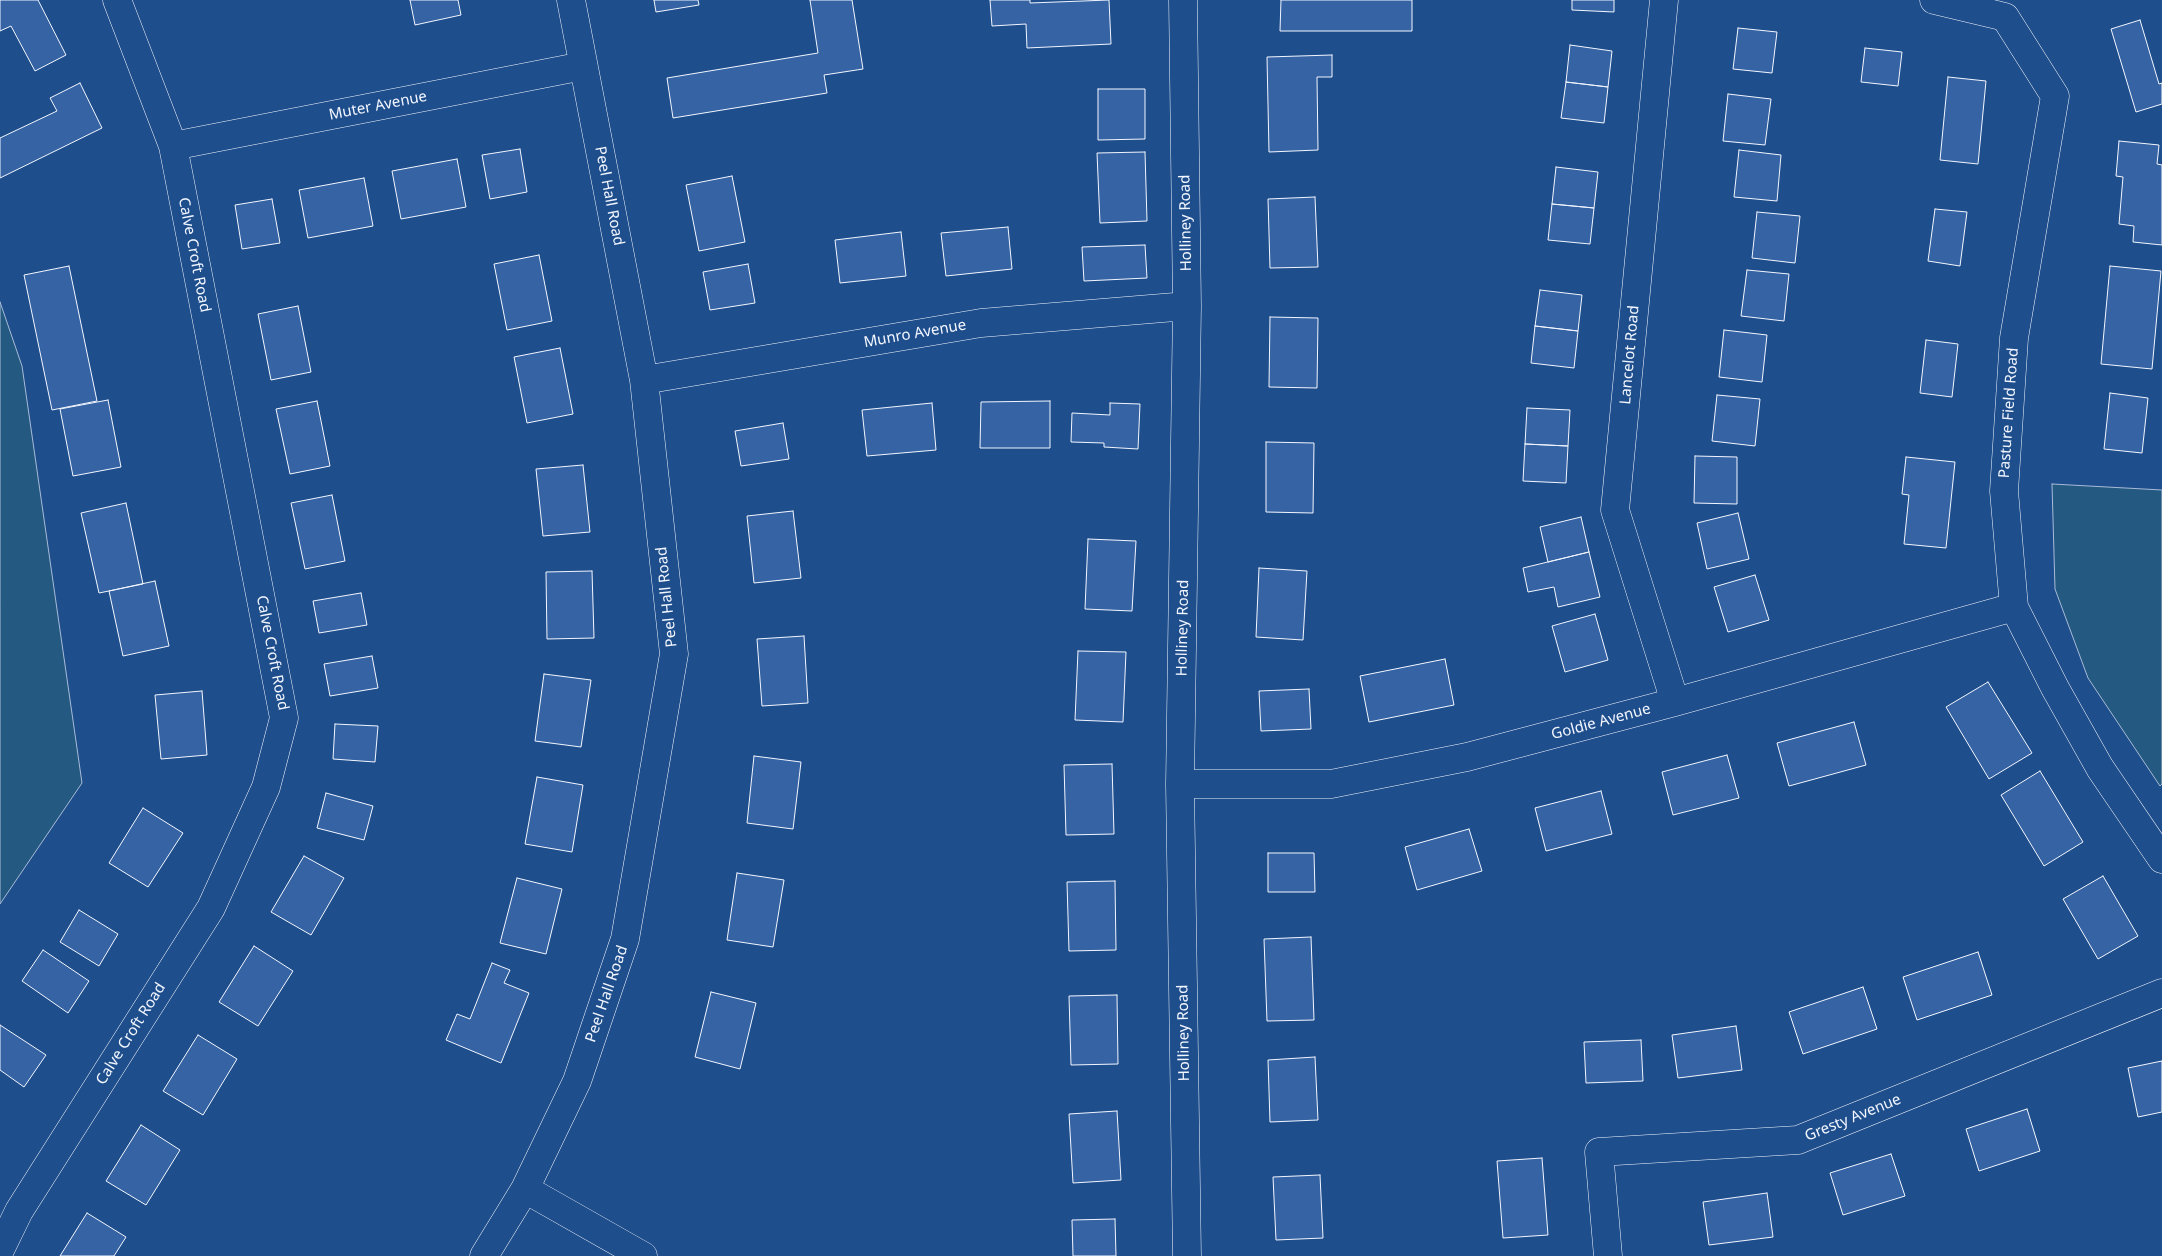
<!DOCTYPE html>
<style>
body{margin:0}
canvas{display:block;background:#1f4e8c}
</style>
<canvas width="2162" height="1256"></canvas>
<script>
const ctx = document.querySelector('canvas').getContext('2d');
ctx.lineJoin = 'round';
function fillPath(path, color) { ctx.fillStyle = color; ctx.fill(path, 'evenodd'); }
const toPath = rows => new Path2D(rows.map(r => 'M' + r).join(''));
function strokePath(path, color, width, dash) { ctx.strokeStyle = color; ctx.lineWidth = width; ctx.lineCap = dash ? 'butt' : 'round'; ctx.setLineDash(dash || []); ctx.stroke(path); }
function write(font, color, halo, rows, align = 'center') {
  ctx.font = font + ' "Noto Sans",sans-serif'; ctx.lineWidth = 4; ctx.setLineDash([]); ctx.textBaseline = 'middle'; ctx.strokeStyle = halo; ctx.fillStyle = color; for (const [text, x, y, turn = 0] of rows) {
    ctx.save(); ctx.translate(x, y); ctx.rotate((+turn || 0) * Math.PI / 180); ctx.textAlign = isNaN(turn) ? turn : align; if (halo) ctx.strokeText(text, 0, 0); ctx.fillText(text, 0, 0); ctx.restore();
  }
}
const green = toPath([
 [0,302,22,366,82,783,0,904,0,302],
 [2052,484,2162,490,2162,784,2160,786,2088,678,2055,589,2052,484]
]);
fillPath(green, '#245a82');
strokePath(green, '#a8bbd7', 1);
const building = toPath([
 [0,0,38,0,66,55,35,71,11,26,0,31,0,0],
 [410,0,458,0,461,15,415,25,410,0],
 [654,0,698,0,699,5,656,12,654,0],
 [810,0,852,0,863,69,824,75,827,93,673,118,667,78,818,53,810,0],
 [990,0,1030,0,1030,3,1109,0,1111,44,1027,48,1026,24,992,26,990,0],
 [1281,0,1412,0,1412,31,1280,31,1281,0],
 [1572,0,1614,0,1614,12,1572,10,1572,0],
 [2140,20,2159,84,2162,83,2162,104,2136,112,2111,29,2140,20],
 [1738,28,1777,32,1772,73,1733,69,1738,28],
 [1570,45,1612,51,1608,87,1566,82,1570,45],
 [1865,48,1902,52,1898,86,1861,82,1865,48],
 [1332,55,1332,77,1317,77,1318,150,1269,152,1267,57,1332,55],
 [1948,77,1986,81,1978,164,1940,160,1948,77],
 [1566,82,1608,87,1604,123,1561,118,1566,82],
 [80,83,102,128,0,178,0,138,57,111,50,98,80,83],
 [1098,89,1145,89,1145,139,1098,140,1098,89],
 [1728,94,1771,99,1765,145,1723,141,1728,94],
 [2119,141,2159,145,2157,164,2162,165,2162,245,2133,242,2134,226,2119,224,2123,177,2116,176,2119,141],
 [520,149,527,192,490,199,482,155,520,149],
 [1739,150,1781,155,1777,201,1734,197,1739,150],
 [1145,152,1147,221,1100,223,1097,153,1145,152],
 [457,159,466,207,401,219,392,171,457,159],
 [1556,167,1598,172,1594,208,1552,204,1556,167],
 [732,176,745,242,699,251,686,185,732,176],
 [364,178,373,226,308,238,299,190,364,178],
 [1315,197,1318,267,1270,268,1268,199,1315,197],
 [272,199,280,243,242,249,235,205,272,199],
 [1552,204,1594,208,1590,244,1548,240,1552,204],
 [1935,209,1967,212,1960,266,1928,261,1935,209],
 [1757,212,1800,216,1795,263,1752,258,1757,212],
 [1008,227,1012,269,946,276,941,233,1008,227],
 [901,232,906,276,840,283,835,240,901,232],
 [1145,245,1147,278,1084,281,1082,247,1145,245],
 [539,255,552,321,507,330,494,264,539,255],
 [748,264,755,303,710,310,703,272,748,264],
 [69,266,97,401,52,410,24,275,69,266],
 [2110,266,2161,271,2152,369,2101,364,2110,266],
 [1747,270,1789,274,1784,321,1741,316,1747,270],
 [1540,290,1582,295,1578,331,1535,326,1540,290],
 [298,306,311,372,271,380,258,314,298,306],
 [1270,317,1318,318,1317,388,1269,387,1270,317],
 [1535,326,1578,331,1574,368,1531,363,1535,326],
 [1724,330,1767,335,1762,382,1719,377,1724,330],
 [1926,340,1958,344,1952,397,1920,393,1926,340],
 [560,348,573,414,527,423,514,357,560,348],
 [2110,393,2148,398,2142,453,2104,449,2110,393],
 [1717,395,1760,399,1755,446,1712,441,1717,395],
 [108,400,121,467,73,476,60,409,108,400],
 [317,401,330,466,290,474,276,409,317,401],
 [1050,401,1050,448,980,448,981,402,1050,401],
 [932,403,936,450,867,456,862,410,932,403],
 [1110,403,1140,404,1138,449,1104,447,1104,443,1071,442,1072,413,1110,415,1110,403],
 [1527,408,1570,410,1568,446,1525,444,1527,408],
 [783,423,789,459,741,466,735,431,783,423],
 [1266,442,1314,443,1313,513,1266,512,1266,442],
 [1525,444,1568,446,1566,483,1523,481,1525,444],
 [1695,456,1737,457,1737,504,1694,503,1695,456],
 [1906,457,1955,462,1946,548,1904,544,1909,495,1902,494,1906,457],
 [583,465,590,532,543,536,536,469,583,465],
 [332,495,345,561,305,569,291,503,332,495],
 [126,503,143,584,99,593,81,513,126,503],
 [793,511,801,578,754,583,747,516,793,511],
 [1738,513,1749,559,1707,569,1697,523,1738,513],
 [1581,517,1589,552,1548,562,1540,527,1581,517],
 [1088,539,1136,541,1132,611,1085,609,1088,539],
 [1589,552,1600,597,1558,607,1554,587,1528,592,1523,568,1589,552],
 [1259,568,1307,571,1303,640,1256,637,1259,568],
 [592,571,594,638,547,639,546,572,592,571],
 [1755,575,1769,620,1728,632,1714,587,1755,575],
 [155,581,169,646,123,656,109,591,155,581],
 [361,593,367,625,319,633,313,601,361,593],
 [1595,614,1608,660,1565,672,1552,626,1595,614],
 [804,636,808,703,762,706,757,639,804,636],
 [1078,651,1126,652,1123,722,1075,720,1078,651],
 [372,656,378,688,330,696,324,664,372,656],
 [1445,659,1454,705,1369,722,1360,676,1445,659],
 [544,674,591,680,581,747,535,741,544,674],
 [1988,682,2032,753,1989,779,1946,707,1988,682],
 [1309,689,1311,729,1261,731,1259,691,1309,689],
 [202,691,207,755,161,759,155,695,202,691],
 [1854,722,1866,765,1789,786,1777,743,1854,722],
 [335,724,378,726,375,762,333,759,335,724],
 [1727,755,1739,798,1673,815,1662,772,1727,755],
 [754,756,801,762,793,829,747,823,754,756],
 [1112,764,1114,834,1066,835,1064,765,1112,764],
 [2040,771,2083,842,2044,866,2001,795,2040,771],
 [537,777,583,785,572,852,525,844,537,777],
 [1601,791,1612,834,1546,851,1535,808,1601,791],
 [326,793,373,806,364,840,317,828,326,793],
 [143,808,183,833,148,887,109,863,143,808],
 [1469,829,1482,871,1417,890,1405,847,1469,829],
 [1268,853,1314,853,1315,892,1268,892,1268,853],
 [304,856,344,878,311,935,271,912,304,856],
 [737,873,784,880,773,947,727,940,737,873],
 [2103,876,2138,936,2098,959,2063,899,2103,876],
 [517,878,562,889,546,954,500,943,517,878],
 [1115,881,1116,950,1069,951,1067,882,1115,881],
 [79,910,118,934,99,966,60,942,79,910],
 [1311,937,1314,1020,1267,1021,1264,939,1311,937],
 [254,946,293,971,258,1026,219,1002,254,946],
 [43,950,89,981,68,1013,22,981,43,950],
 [1978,952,1992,995,1917,1020,1903,977,1978,952],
 [492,963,510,970,504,983,529,993,501,1063,446,1040,457,1014,470,1019,492,963],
 [1863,987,1877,1029,1803,1054,1789,1012,1863,987],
 [711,992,756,1003,740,1069,695,1057,711,992],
 [1117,995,1118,1064,1071,1065,1069,996,1117,995],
 [0,1025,46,1055,24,1087,0,1070,0,1025],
 [1736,1026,1742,1070,1678,1078,1672,1035,1736,1026],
 [198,1035,237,1059,203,1115,163,1091,198,1035],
 [1641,1040,1643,1081,1586,1083,1584,1042,1641,1040],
 [1315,1057,1318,1120,1270,1122,1268,1060,1315,1057],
 [2162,1061,2162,1112,2138,1117,2128,1068,2162,1061],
 [2027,1109,2040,1151,1979,1171,1966,1129,2027,1109],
 [1117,1111,1121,1180,1073,1183,1069,1114,1117,1111],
 [141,1125,180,1150,146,1205,106,1181,141,1125],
 [1891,1154,1905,1196,1843,1215,1830,1173,1891,1154],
 [1542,1158,1548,1235,1503,1238,1497,1161,1542,1158],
 [1320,1175,1323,1238,1276,1240,1273,1177,1320,1175],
 [1767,1193,1773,1237,1709,1245,1703,1202,1767,1193],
 [87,1213,126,1237,114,1256,60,1256,87,1213],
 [1115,1219,1116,1256,1073,1256,1072,1220,1115,1219]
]);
fillPath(building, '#3563a3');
strokePath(building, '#f2f6ff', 1);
const minor = toPath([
 [1183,0,1187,306,1180,784,1187,1256],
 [1664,0,1615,510,1675,702],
 [1934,0,2005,17,2055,96,2014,338,2004,491,2014,607,2055,688,2100,768,2162,859],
 [173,146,583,66],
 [644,380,981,323,1187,306],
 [1180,784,1331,784,1467,757,1675,702,2014,607],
 [525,1189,643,1256],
 [0,1250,19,1211,211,908,266,787,284,718,173,146,117,0],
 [484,1256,525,1189,577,1081,625,939,674,654,644,380,571,0],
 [1608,1256,1599,1152,1798,1140,2162,993]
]);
strokePath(minor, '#f2f6ff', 29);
strokePath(minor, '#1f4e8c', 28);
write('15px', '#f2f6ff', '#1f4e8c', [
 ["Muter Avenue",378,106,-11],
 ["Peel Hall Road",609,196,79],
 ["Holliney Road",1186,223,-91],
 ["Calve Croft Road",194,255,79],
 ["Munro Avenue",915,334,-10],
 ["Lancelot Road",1630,355,-85],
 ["Pasture Field Road",2009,413,-86],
 ["Peel Hall Road",667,597,-96],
 ["Holliney Road",1183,628,-89],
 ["Calve Croft Road",272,653,79],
 ["Goldie Avenue",1601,722,-15],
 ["Peel Hall Road",607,994,-71],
 ["Holliney Road",1184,1033,-91],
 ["Calve Croft Road",131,1034,-58],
 ["Gresty Avenue",1853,1118,-22]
]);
</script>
